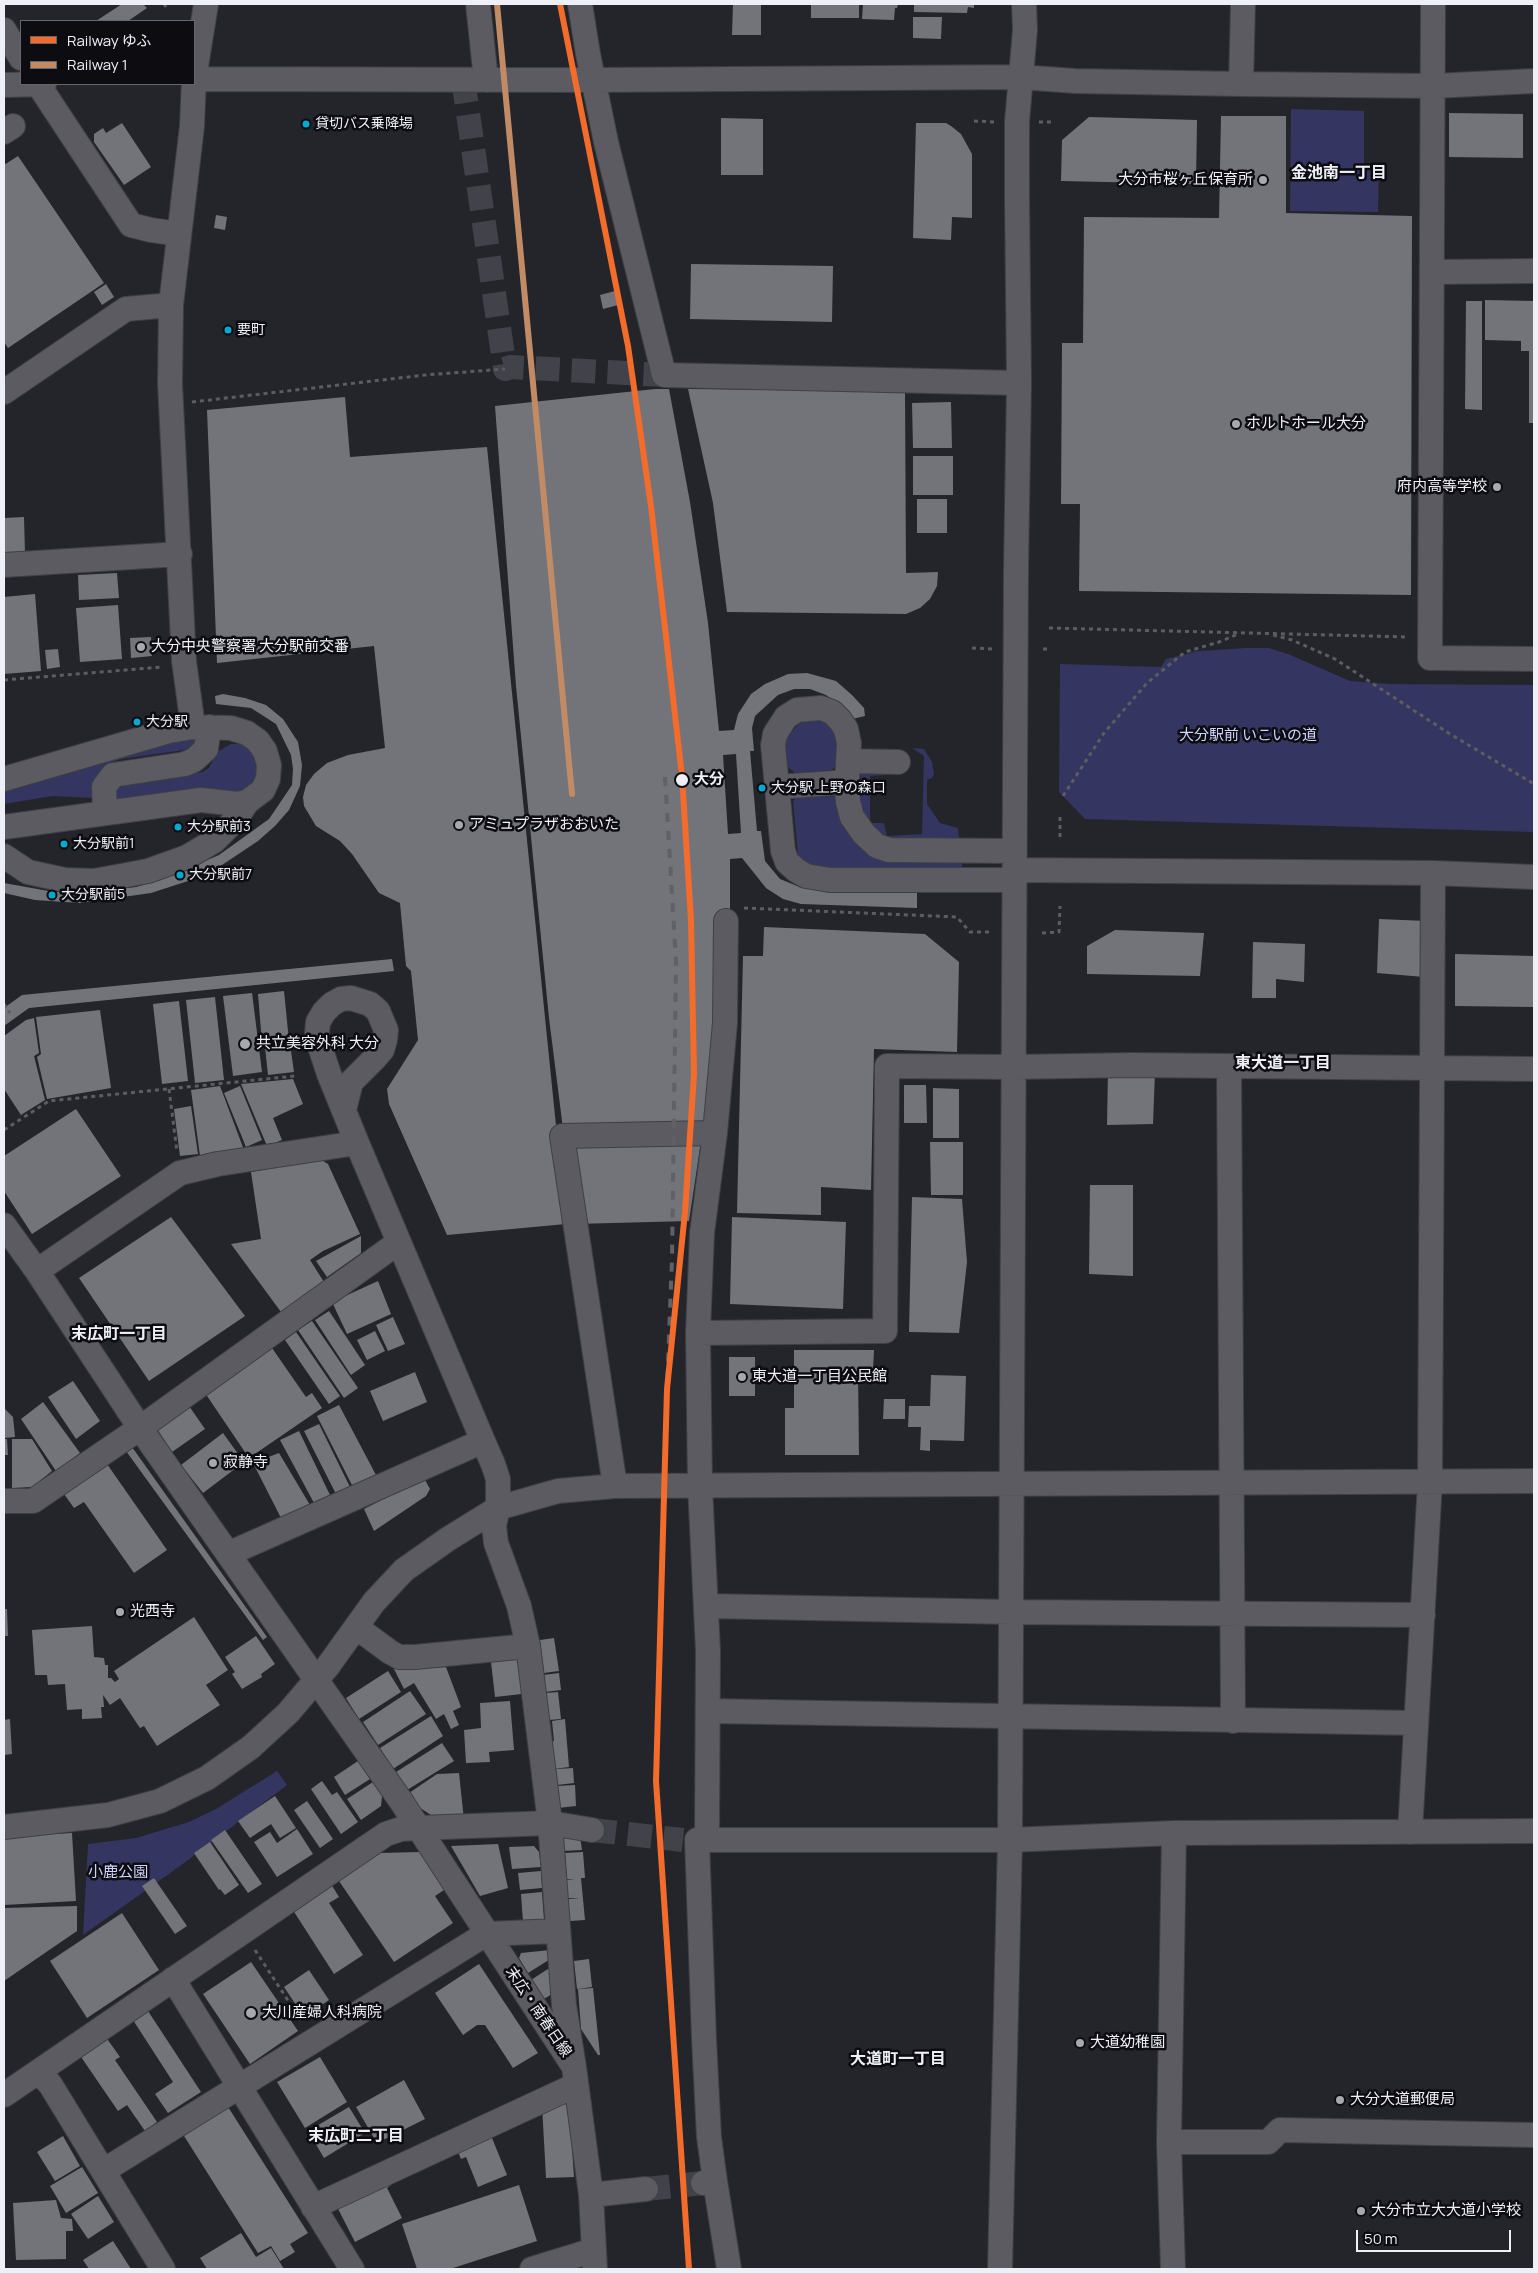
<!DOCTYPE html>
<meta charset="utf-8">
<style>
body{margin:0}
#map{position:relative;width:1538px;height:2273px;overflow:hidden;background:#24252b;font-family:Manrope,"Noto Sans JP",sans-serif}
canvas{display:block}
.frame{position:absolute;inset:0;border:5px solid #eeeff7;pointer-events:none}
.legend{position:absolute;left:20px;top:20px;width:175px;height:65px;box-sizing:border-box;background:#0c0c11;border:1px solid #66676d;margin:0;padding:6px 9px;list-style:none;font-size:15px;color:#eeeff7}
.legend li{display:flex;align-items:center;gap:10px;height:25px}
.legend b{width:25px;border:1px solid #66676d}
.scale{position:absolute;left:1356px;top:2230px;width:155px;height:22px;box-sizing:border-box;border:2px solid #eeeff7;border-top:0;padding-left:6px;font-size:15px;line-height:18px;white-space:nowrap;color:#eeeff7;-webkit-text-stroke:4px #0c0c11;paint-order:stroke}
</style>
<div id="map">
<canvas width="1538" height="2273"></canvas>
<div class="frame"></div>
<ul class="legend">
<li><b style="height:6px;background:#f36c2b"></b>Railway ゆふ</li>
<li><b style="height:6px;background:#c18c65"></b>Railway 1</li>
</ul>
<div class="scale">50 m</div>
</div>
<script>
const ctx = document.querySelector('canvas').getContext('2d');
ctx.lineJoin = 'round';
function fillPath(path, color) { ctx.fillStyle = color; ctx.fill(path, 'evenodd'); }
const toPath = rows => new Path2D(rows.map(r => 'M' + r).join(''));
function strokePath(path, color, width, dash) { ctx.strokeStyle = color; ctx.lineWidth = width; ctx.lineCap = dash ? 'butt' : 'round'; ctx.setLineDash(dash || []); ctx.stroke(path); }
function write(font, color, halo, rows, align = 'center') {
  ctx.font = font + ' Manrope,"Noto Sans JP",sans-serif'; ctx.lineWidth = 5; ctx.setLineDash([]); ctx.textBaseline = 'middle'; ctx.strokeStyle = halo; ctx.fillStyle = color; for (const [text, x, y, turn = 0] of rows) {
    ctx.save(); ctx.translate(x, y); ctx.rotate((+turn || 0) * Math.PI / 180); ctx.textAlign = isNaN(turn) ? turn : align; if (halo) ctx.strokeText(text, 0, 0); ctx.fillText(text, 0, 0); ctx.restore();
  }
}
fillPath(toPath([
 [1291,109,1364,111,1364,164,1379,165,1378,212,1290,211],
 [1245,648,1269,648,1288,654,1350,681,1390,684,1534,685,1534,832,1085,819,1059,792,1060,664,1161,667,1166,659,1195,652,1185,652],
 [817,720,829,724,837,734,840,762,832,770,795,773,788,767,785,744,787,738,799,723],
 [193,738,197,742,191,749,121,759,110,763,105,767,94,798,52,796,4,804,4,786,134,751],
 [231,744,242,744,253,750,260,773,257,780,246,790,231,792,204,789,114,799,115,787,202,772,209,768,217,752],
 [912,748,924,749,932,762,934,774,932,778,927,780,927,804,940,823,958,828,959,838,956,840,903,840,889,838,872,827,864,814,860,802,861,773,886,771,886,775,870,776,870,823,884,823,887,836,922,834,924,756],
 [837,796,881,859,893,862,962,863,962,871,819,869,806,865,798,856,793,801,796,798],
 [277,1771,287,1785,180,1866,83,1935,88,1844,136,1838,189,1822,216,1809]
]), '#343561');
fillPath(toPath([
 [122,4,143,4,147,8,128,21,96,21],
 [733,4,761,4,761,35,732,35],
 [811,4,859,4,859,18,811,18],
 [863,4,898,4,897,8,895,8,894,20,862,19],
 [914,4,974,4,974,8,968,7,967,13,914,12],
 [913,17,942,17,941,39,913,38],
 [1449,113,1523,114,1523,158,1449,157],
 [1221,116,1286,116,1286,213,1412,216,1411,595,1079,591,1080,504,1061,504,1062,343,1083,343,1084,217,1219,218],
 [1089,117,1197,120,1196,184,1061,181,1062,140],
 [721,118,763,119,763,175,721,175],
 [122,123,151,167,124,185,94,142,94,134,103,128,106,133],
 [916,123,946,123,951,126,961,134,972,154,972,218,952,217,951,240,913,238],
 [18,156,104,283,8,348,4,342,4,165],
 [216,215,227,217,225,230,214,228],
 [691,264,833,266,832,322,690,319],
 [106,284,114,297,102,305,94,292],
 [615,291,618,305,603,309,600,295],
 [1485,300,1534,301,1534,423,1529,423,1529,351,1521,351,1521,341,1485,340],
 [1466,301,1482,301,1482,410,1465,409],
 [655,389,669,389,690,502,708,623,719,731,734,730,738,714,751,694,765,684,788,674,807,673,836,681,852,695,864,708,865,716,848,720,833,700,826,695,810,689,794,689,778,695,755,716,752,728,754,751,750,751,757,831,761,831,765,861,780,879,802,888,917,891,917,908,801,904,783,899,766,888,742,858,730,859,730,919,715,1048,689,1221,575,1224,549,1018,516,686,495,406],
 [736,754,741,833,728,834,723,755],
 [688,389,905,391,906,573,938,572,937,586,930,599,920,608,906,614,727,612,713,503],
 [345,397,350,457,487,447,566,1224,447,1235,389,1104,387,1089,418,1040,411,971,406,966,400,903,379,893,352,854,340,841,316,826,304,806,303,797,306,785,314,774,327,763,348,755,385,748,374,646,217,663,207,410],
 [951,402,952,448,913,448,912,403],
 [913,456,953,456,953,495,913,495],
 [917,499,947,499,947,533,917,533],
 [24,517,25,553,4,554,4,518],
 [117,573,119,598,79,600,78,575],
 [35,594,41,671,4,674,4,597],
 [118,605,122,659,80,662,76,608],
 [151,637,152,656,131,658,130,638],
 [58,649,60,667,47,669,45,650],
 [223,694,245,698,266,705,283,719,298,742,302,765,300,786,289,810,275,826,258,841,219,867,188,881,151,893,80,903,35,900,4,893,4,883,54,892,69,892,111,890,136,887,163,879,219,855,269,819,292,785,293,769,291,755,276,724,251,708,216,704,215,696],
 [1379,919,1427,921,1424,977,1377,973],
 [764,927,925,934,959,962,957,1052,874,1049,871,1190,821,1187,821,1215,737,1213,743,956,763,956],
 [1115,930,1204,933,1200,976,1087,974,1087,946],
 [1253,942,1305,944,1304,982,1276,979,1276,998,1252,998],
 [1455,954,1534,956,1534,1007,1455,1006],
 [392,959,394,971,29,1008,4,1026,4,1008,22,995],
 [284,991,289,1041,262,1043,258,994],
 [252,993,262,1072,233,1076,223,996],
 [215,997,224,1080,195,1083,186,1000],
 [179,1001,188,1081,162,1084,153,1004],
 [100,1010,111,1088,47,1099,37,1057,41,1054,36,1017],
 [34,1018,39,1053,34,1056,45,1100,21,1115,4,1089,4,1036,26,1020],
 [290,1044,294,1072,268,1075,265,1047],
 [1108,1070,1155,1072,1153,1124,1107,1125],
 [293,1079,303,1104,273,1118,282,1140,267,1146,241,1084],
 [904,1085,926,1085,927,1123,904,1123],
 [220,1086,244,1150,200,1156,191,1090],
 [240,1086,262,1140,246,1147,224,1093],
 [933,1088,959,1089,959,1138,933,1138],
 [191,1106,198,1154,180,1156,174,1109],
 [76,1109,121,1176,32,1234,4,1191,4,1156],
 [930,1142,963,1142,963,1195,931,1195],
 [320,1159,328,1164,360,1234,323,1251,310,1260,324,1282,281,1312,231,1244,261,1239,251,1172],
 [1090,1185,1133,1185,1133,1276,1089,1274],
 [912,1197,962,1199,967,1262,959,1333,909,1332],
 [171,1217,245,1316,149,1381,79,1278],
 [732,1217,846,1222,843,1309,730,1304],
 [361,1236,361,1253,327,1277,316,1261],
 [378,1281,391,1314,347,1334,332,1302],
 [329,1311,365,1365,351,1375,315,1320],
 [393,1317,405,1344,388,1351,376,1325],
 [312,1321,358,1388,344,1398,298,1330],
 [375,1331,385,1351,367,1360,357,1340],
 [296,1332,340,1396,329,1404,285,1340],
 [272,1348,306,1397,312,1393,322,1408,249,1458,205,1393],
 [794,1350,874,1350,873,1370,858,1370,859,1455,785,1455,785,1408,794,1408],
 [729,1357,755,1357,755,1396,729,1396],
 [415,1372,427,1402,383,1421,370,1391],
 [931,1375,966,1376,964,1441,930,1440,930,1451,920,1450,921,1427,908,1427,909,1406,930,1406],
 [73,1381,100,1421,76,1439,48,1397],
 [884,1399,905,1399,905,1419,883,1419],
 [43,1402,80,1453,56,1471,21,1419],
 [339,1405,376,1475,353,1487,317,1416],
 [189,1406,205,1429,172,1452,157,1429],
 [4,1408,13,1417,15,1437,4,1438],
 [319,1424,350,1487,336,1494,304,1431],
 [299,1431,330,1495,314,1503,280,1440],
 [223,1433,244,1462,203,1493,181,1465],
 [4,1439,7,1439,8,1455,4,1455],
 [12,1439,32,1439,52,1471,32,1487,12,1488],
 [132,1447,267,1637,263,1640,126,1451],
 [279,1453,310,1505,281,1518,253,1463],
 [107,1464,167,1550,134,1573,84,1502,74,1508,64,1494],
 [424,1478,430,1489,426,1496,374,1531,364,1509],
 [4,1609,7,1609,8,1636,4,1636],
 [194,1617,228,1670,206,1685,220,1705,157,1746,144,1726,140,1728,120,1698,110,1705,103,1695,104,1707,101,1707,102,1718,82,1719,82,1709,67,1710,65,1684,48,1685,47,1675,35,1675,32,1630,92,1626,94,1657,104,1658,105,1665,108,1665,108,1678,111,1678,115,1682,119,1679,114,1671],
 [256,1636,275,1664,261,1674,262,1677,242,1689,232,1674,235,1672,225,1657],
 [554,1638,559,1671,544,1673,540,1640],
 [518,1659,522,1694,495,1697,491,1662],
 [446,1667,461,1707,453,1711,459,1725,451,1729,444,1714,436,1719,414,1683,404,1689,394,1669],
 [388,1671,401,1692,359,1719,346,1698],
 [559,1673,561,1690,545,1692,543,1675],
 [410,1691,426,1714,378,1745,363,1722],
 [558,1692,561,1719,548,1720,545,1693],
 [510,1701,514,1750,489,1752,490,1762,466,1763,464,1730,481,1728,480,1703],
 [431,1716,443,1736,393,1769,380,1748],
 [10,1719,12,1754,4,1755,4,1720],
 [565,1719,569,1767,554,1769,551,1741,554,1741,552,1721],
 [442,1743,454,1761,407,1790,396,1772],
 [358,1761,370,1779,345,1795,334,1777],
 [573,1768,574,1783,557,1785,556,1769],
 [459,1773,464,1820,442,1822,417,1806,409,1793,437,1774],
 [322,1781,332,1795,337,1792,358,1822,341,1834,311,1789],
 [373,1782,382,1796,381,1806,361,1820,347,1799],
 [575,1785,576,1806,558,1808,556,1786],
 [275,1796,296,1828,280,1838,271,1824,250,1838,238,1821],
 [307,1801,333,1839,320,1848,294,1810],
 [297,1829,313,1854,277,1877,254,1842,270,1832,277,1843],
 [225,1830,262,1884,248,1893,211,1840],
 [72,1833,76,1901,4,1905,4,1837],
 [580,1836,582,1850,562,1851,561,1844,565,1837],
 [210,1842,239,1885,225,1895,220,1889,219,1890,194,1853],
 [498,1844,508,1888,480,1896,451,1846],
 [534,1846,539,1852,541,1867,512,1869,509,1847],
 [420,1852,447,1888,435,1896,453,1923,394,1962,339,1881,379,1853],
 [583,1852,585,1878,581,1878,585,1920,570,1921,568,1899,580,1898,567,1898,565,1880,575,1879,567,1879,565,1853],
 [541,1871,542,1888,520,1890,518,1873],
 [154,1878,187,1926,175,1934,142,1886],
 [328,1879,339,1897,329,1903,363,1955,334,1974,289,1904],
 [542,1892,544,1920,523,1922,521,1894],
 [77,1906,77,1931,4,1981,4,1908],
 [122,1913,159,1970,87,2018,50,1961],
 [550,1950,552,1958,528,1973,519,1958,521,1953],
 [589,1959,592,1987,577,1989,574,1961],
 [251,1962,298,2031,250,2064,203,1994],
 [479,1964,538,2053,513,2068,485,2025,477,2025,463,2035,435,1993],
 [554,1965,557,1991,544,1999,531,1980],
 [309,1970,329,2000,304,2017,284,1987],
 [593,1988,600,2055,598,2055,581,2029,578,1989],
 [148,2011,201,2092,168,2113,155,2094,173,2082,133,2020],
 [103,2033,120,2057,115,2060,157,2122,145,2131,127,2105,118,2111,77,2051],
 [320,2057,347,2102,305,2128,277,2082],
 [404,2080,425,2119,377,2143,356,2107],
 [223,2099,308,2233,290,2244,295,2252,280,2261,271,2246,258,2253,179,2128],
 [569,2104,574,2177,546,2178,542,2105],
 [349,2107,365,2133,324,2158,308,2131],
 [490,2133,507,2175,478,2187,466,2157,461,2159,456,2147],
 [63,2136,80,2166,55,2181,37,2152],
 [82,2167,98,2193,66,2213,50,2186],
 [386,2176,391,2185,387,2188,402,2218,355,2242,334,2201],
 [519,2185,537,2241,450,2269,417,2269,402,2224],
 [98,2196,114,2222,88,2239,71,2214],
 [56,2200,61,2218,72,2219,73,2231,66,2231,66,2259,16,2260,13,2203],
 [241,2233,256,2257,271,2248,284,2269,207,2269,200,2258],
 [113,2241,131,2269,89,2269,83,2260]
]), '#737479');
strokePath(toPath([
 [463,79,505,369,511,367,664,375],
 [592,1830,683,1840],
 [646,2189,703,2183]
]), '#42434a', 24, [24, 12]);
const minor = toPath([
 [478,4,486,80],
 [580,4,588,54,606,142,664,375,1019,383],
 [1433,4,1430,658,1534,659],
 [4,30,21,58],
 [194,79,594,80,1020,77,1075,81,1241,84,1434,86,1534,81],
 [38,84,131,225,151,230,179,234],
 [1241,84,1243,4],
 [4,85,44,84],
 [4,132,13,126],
 [1433,272,1534,271],
 [4,392,126,309,171,305],
 [4,565,180,554],
 [193,727,184,661,170,384,171,305,192,126,194,79,206,4],
 [848,761,898,762],
 [4,779,169,731,193,727,231,728,247,733,258,741,265,751,269,765,268,779,263,790,247,802,238,804,201,800,4,827],
 [777,787,847,782],
 [105,812,104,787,113,775,185,764,194,760,206,749,209,727],
 [1014,851,889,850,877,846,864,834,852,817,848,802,847,782,849,743,846,729,840,720,832,712,821,708,797,710,786,717,775,734,773,745,783,851,787,862,796,870,806,876,830,880,1015,880],
 [4,856,28,872,65,880,94,881,148,871,187,857,214,841,236,819,247,802],
 [1015,870,1433,873,1534,877],
 [726,921,725,1023,715,1133,702,1233,698,1333,700,1486,708,1651,707,1840,1010,1840,1174,1833,1169,2142,1173,2269],
 [1229,1066,1233,1721],
 [344,1110,351,1082,375,1058,382,1050,385,1040,386,1030,378,1011,370,1004,351,998,341,999,332,1004,324,1012,318,1022,317,1033,319,1044,329,1074,357,1143,483,1441,493,1464,498,1479,498,1508,494,1526,496,1543,519,1606,528,1646,550,1823,564,2005,574,2067],
 [4,1225,37,1271,140,1428,401,1801,574,2067,591,2195,646,2189],
 [37,1271,180,1173,218,1164,357,1143],
 [698,1333,885,1331,887,1066,1014,1067,1132,1065,1534,1069],
 [615,1486,562,1136,715,1133],
 [4,1501,33,1501,140,1428,399,1242],
 [228,1554,483,1441],
 [707,1606,1011,1612,1423,1615],
 [356,1627,390,1652,399,1657,415,1657,528,1646],
 [708,1711,1416,1723],
 [4,1827,108,1815,160,1801,207,1778,251,1747,288,1713,328,1666,374,1602,404,1570,448,1539,498,1508,558,1491,615,1486,1534,1481],
 [1410,1832,1430,1482,1433,873],
 [1174,1833,1534,1831],
 [697,1840,704,2039,709,2137,715,2181],
 [173,1979,352,2269],
 [38,2072,50,2084,163,2269],
 [4,2095,386,1834,401,1829,419,1828,550,1823,592,1830],
 [1169,2142,1268,2142,1280,2130,1534,2135],
 [103,2171,486,1934,558,1931],
 [703,2183,715,2181,729,2269],
 [591,2195,595,2269],
 [313,2207,576,2085],
 [532,2269,594,2250],
 [1000,2269,1010,1840,1016,569,1019,383,1017,198,1017,122,1025,30,1024,4]
]);
strokePath(minor, '#3f4044', 26);
strokePath(toPath([
 [164,4,166,7],
 [974,121,996,122],
 [1039,122,1055,122],
 [192,402,425,375,505,369],
 [1049,628,1408,637],
 [1273,635,1292,640,1335,659,1450,734,1534,784],
 [972,648,994,649],
 [1043,649,1049,649],
 [4,680,162,667],
 [1063,796,1104,733,1147,683,1185,652,1219,642,1238,634],
 [1060,837,1060,817],
 [744,908,957,917,970,932,990,932],
 [1042,933,1059,932,1060,906],
 [4,1004,10,1013],
 [169,1089,177,1152],
 [4,1130,49,1101,295,1076],
 [255,1950,302,2022]
]), '#5c5c61', 3, [4, 4]);
strokePath(minor, '#5b5b61', 24);
strokePath(toPath([
 [665,777,676,962,672,1259,667,1389]
]), '#606166', 4, [9, 9]);
strokePath(toPath([
 [560,4,628,346,651,506,682,776,691,920,694,1074,685,1212,667,1389,656,1781,689,2269]
]), '#f36c2b', 6);
strokePath(toPath([
 [497,4,572,794]
]), '#c18c65', 6);
for (const [x, y, r, color] of [
 [306,124,4.5,"#00a9ce"],
 [1263,180,5,"#a7a8b0"],
 [228,330,4.5,"#00a9ce"],
 [1236,424,5,"#a7a8b0"],
 [1497,487,5,"#a7a8b0"],
 [141,647,5,"#a7a8b0"],
 [137,722,4.5,"#00a9ce"],
 [682,780,7,"#eeeff7"],
 [762,788,4.5,"#00a9ce"],
 [459,825,5,"#a7a8b0"],
 [178,827,4.5,"#00a9ce"],
 [64,844,4.5,"#00a9ce"],
 [180,875,4.5,"#00a9ce"],
 [52,895,4.5,"#00a9ce"],
 [245,1044,6,"#a7a8b0"],
 [742,1377,5,"#a7a8b0"],
 [213,1463,5,"#a7a8b0"],
 [120,1612,5,"#a7a8b0"],
 [251,2013,6,"#a7a8b0"],
 [1080,2043,5,"#a7a8b0"],
 [1340,2100,5,"#a7a8b0"],
 [1361,2211,5,"#a7a8b0"]
]) { const dot = new Path2D(); dot.arc(x, y, r, 0, 2 * Math.PI); ctx.fillStyle = color; ctx.fill(dot); strokePath(dot, '#0c0c11', 2); }
write('14px', '#eeeff7', '#0c0c11', [
 ["貸切バス乗降場",315,124],
 ["要町",237,330],
 ["大分駅",146,722],
 ["大分駅 上野の森口",771,788],
 ["大分駅前3",187,827],
 ["大分駅前1",73,844],
 ["大分駅前7",189,875],
 ["大分駅前5",61,895]
], 'left');
write('15px', '#eeeff7', '#0c0c11', [
 ["大分市桜ヶ丘保育所",1253,180,"right"],
 ["ホルトホール大分",1246,424],
 ["府内高等学校",1487,487,"right"],
 ["大分中央警察署 大分駅前交番",151,647],
 ["アミュプラザおおいた",469,825],
 ["共立美容外科 大分",256,1044],
 ["東大道一丁目公民館",752,1377],
 ["寂静寺",223,1463],
 ["光西寺",130,1612],
 ["大川産婦人科病院",262,2013],
 ["大道幼稚園",1090,2043],
 ["大分大道郵便局",1350,2100],
 ["大分市立大大道小学校",1371,2211]
], 'left');
write('15px', '#cfd4ff', '#0c0c11', [
 ["大分駅前 いこいの道",1248,736],
 ["小鹿公園",118,1873]
]);
write('bold 15px', '#eeeff7', '#0c0c11', [
 ["大分",694,780]
], 'left');
write('15px', '#eeeff7', '#0c0c11', [
 ["末広・南春日線",538,2012,56]
]);
write('bold 16px', '#eeeff7', '#0c0c11', [
 ["金池南一丁目",1339,174],
 ["東大道一丁目",1283,1064],
 ["末広町一丁目",119,1335],
 ["大道町一丁目",898,2060],
 ["末広町二丁目",356,2137]
]);
</script>
